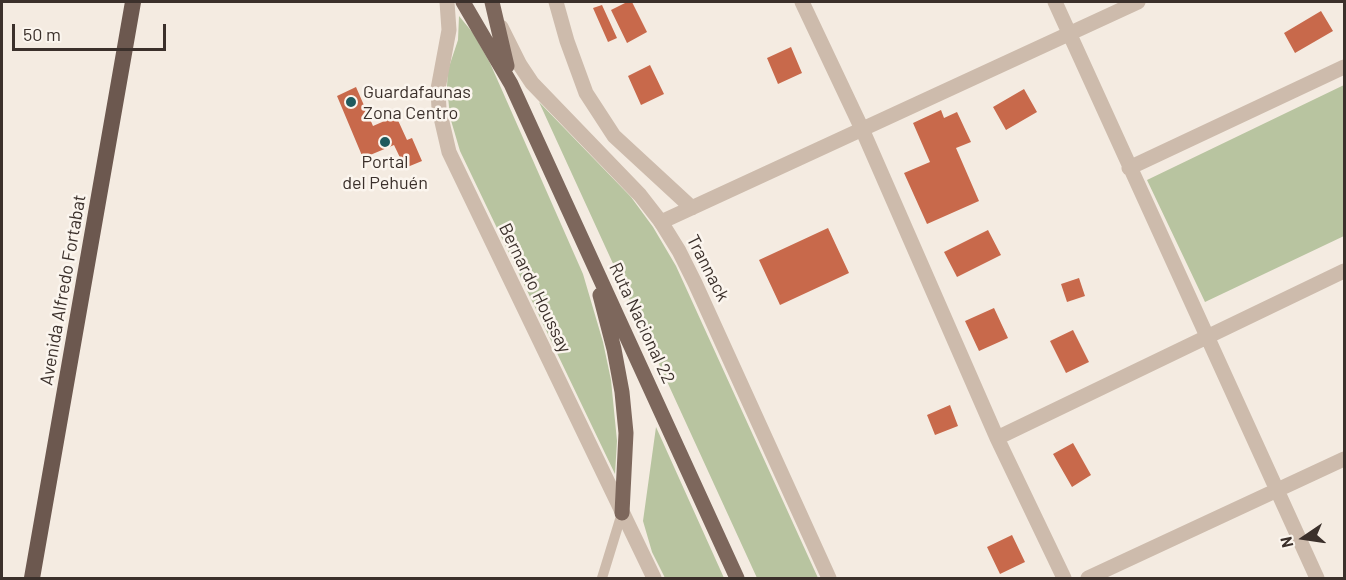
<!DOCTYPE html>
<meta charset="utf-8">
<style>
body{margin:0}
#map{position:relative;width:1346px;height:580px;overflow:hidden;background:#f4ebe1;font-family:Barlow,sans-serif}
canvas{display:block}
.frame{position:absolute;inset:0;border:3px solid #3b302b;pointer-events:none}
.north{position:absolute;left:1274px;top:508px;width:60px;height:60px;-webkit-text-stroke:4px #fbf5ee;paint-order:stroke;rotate:257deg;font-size:16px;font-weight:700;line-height:24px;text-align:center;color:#3b302b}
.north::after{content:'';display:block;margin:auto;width:21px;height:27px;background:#3b302b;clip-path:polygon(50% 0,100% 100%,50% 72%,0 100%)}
.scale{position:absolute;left:12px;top:24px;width:154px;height:27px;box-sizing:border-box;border:3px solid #3b302b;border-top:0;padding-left:8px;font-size:18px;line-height:21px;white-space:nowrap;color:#3b302b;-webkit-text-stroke:4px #fbf5ee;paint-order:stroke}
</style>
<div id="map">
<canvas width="1346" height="580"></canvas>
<div class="frame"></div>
<div class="north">N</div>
<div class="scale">50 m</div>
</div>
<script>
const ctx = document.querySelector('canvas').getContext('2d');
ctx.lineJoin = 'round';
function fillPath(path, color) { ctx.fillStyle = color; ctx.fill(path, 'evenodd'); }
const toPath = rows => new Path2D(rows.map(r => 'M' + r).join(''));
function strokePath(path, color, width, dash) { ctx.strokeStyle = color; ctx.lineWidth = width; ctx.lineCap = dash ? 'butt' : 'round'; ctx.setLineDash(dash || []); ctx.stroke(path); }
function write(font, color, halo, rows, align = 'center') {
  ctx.font = font + ' Barlow,sans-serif'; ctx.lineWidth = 5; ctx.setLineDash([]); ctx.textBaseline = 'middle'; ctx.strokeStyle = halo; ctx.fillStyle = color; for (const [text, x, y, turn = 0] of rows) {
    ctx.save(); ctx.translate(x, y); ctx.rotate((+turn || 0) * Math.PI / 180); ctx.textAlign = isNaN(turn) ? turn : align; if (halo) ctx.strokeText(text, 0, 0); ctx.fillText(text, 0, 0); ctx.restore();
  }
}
fillPath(toPath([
 [459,16,473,33,490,63,583,274,603,342,611,380,617,441,615,474,460,151,450,117,447,86,448,70,458,40],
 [1344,85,1344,236,1205,302,1147,180],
 [539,102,631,197,653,227,676,266,818,578,757,578],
 [656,427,724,578,665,578,652,552,643,521]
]), '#b8c4a0');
fillPath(toPath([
 [627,2,632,2,647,32,627,43,611,10],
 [602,5,617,38,608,42,593,8],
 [1321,11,1333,31,1295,53,1284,33],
 [791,47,802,73,778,84,767,58],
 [650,65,664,94,641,105,628,76],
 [356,87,373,126,396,116,407,140,412,138,422,161,405,168,394,145,363,158,337,96],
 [1024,89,1037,112,1006,130,993,107],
 [941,110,944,118,957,112,971,142,956,148,979,201,927,224,904,173,930,162,913,123],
 [828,228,849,273,780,305,759,260],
 [988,230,1001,255,957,277,944,252],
 [1079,278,1085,296,1067,302,1061,284],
 [994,308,1008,338,979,351,965,321],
 [1073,330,1089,362,1066,373,1050,341],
 [950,405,958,426,935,435,927,415],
 [1073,443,1091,475,1072,487,1053,454],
 [1012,535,1025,562,1000,574,987,547]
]), '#c8694b');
strokePath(toPath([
 [602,578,622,513]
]), '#cdbbac', 10);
strokePath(toPath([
 [556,2,567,41,586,93,614,136,692,208],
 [802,2,862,129,997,438,1064,578],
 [1055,2,1317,578],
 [1129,168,1344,67],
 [661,222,1138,2],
 [997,438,1344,271],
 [1088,578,1344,459]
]), '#cdbbac', 15);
strokePath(toPath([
 [447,2,449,30,438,89,439,109,449,152,654,578],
 [501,27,520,65,532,83,640,195,661,222,679,251,695,283,829,578]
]), '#cdbbac', 15);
strokePath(toPath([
 [463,2,511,84,737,578],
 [492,2,507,66],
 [600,295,614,349,622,392,626,433,622,513]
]), '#7d675c', 15);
strokePath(toPath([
 [32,578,133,2]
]), '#6c584f', 16);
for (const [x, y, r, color] of [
 [351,102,6,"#1f5a5e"],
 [385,142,6,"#1f5a5e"]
]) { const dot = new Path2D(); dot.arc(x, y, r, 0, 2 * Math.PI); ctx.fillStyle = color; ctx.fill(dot); strokePath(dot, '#fbf5ee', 2); }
write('18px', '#3b302b', '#fbf5ee', [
 ["Guardafaunas",363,92],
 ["Zona Centro",363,113],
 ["Portal",385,162,"center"],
 ["del Pehuén",385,183,"center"]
], 'left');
write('18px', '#3b302b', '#fbf5ee', [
 ["Trannack",708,268,63],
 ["Bernardo Houssay",535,288,64],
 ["Avenida Alfredo Fortabat",63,290,-80],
 ["Ruta Nacional 22",642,323,65]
]);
</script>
